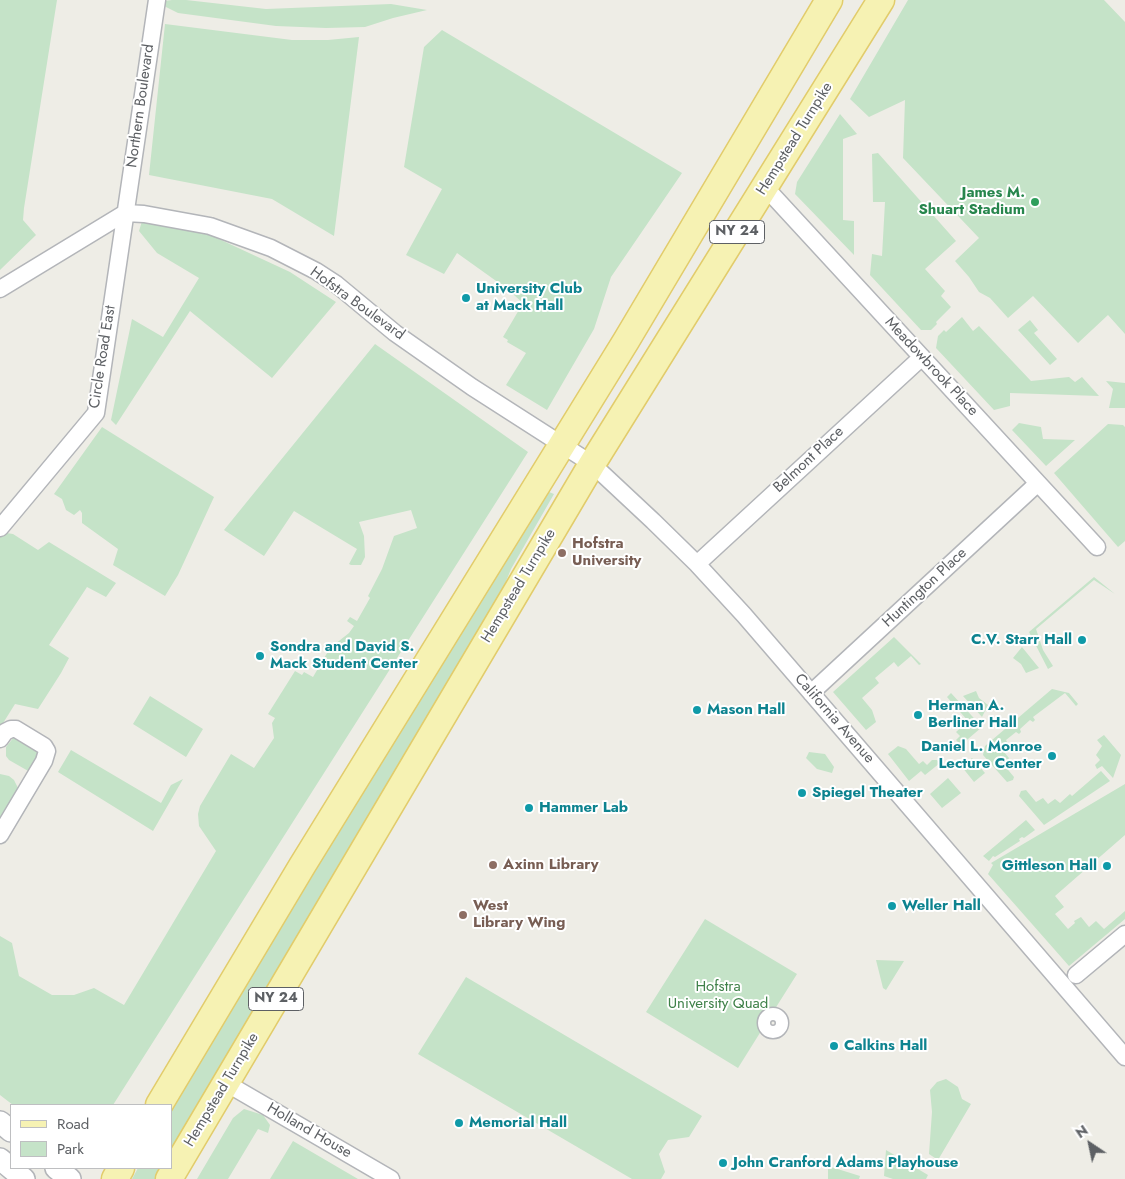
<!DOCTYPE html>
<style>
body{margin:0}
#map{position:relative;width:1125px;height:1179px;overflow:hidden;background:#eeede6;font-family:Jost,sans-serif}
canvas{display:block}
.legend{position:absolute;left:10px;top:1104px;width:162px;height:65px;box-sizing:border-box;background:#fff;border:1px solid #bebfc1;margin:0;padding:6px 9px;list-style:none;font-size:15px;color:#5d6064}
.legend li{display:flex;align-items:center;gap:10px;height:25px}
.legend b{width:25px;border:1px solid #bebfc1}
.north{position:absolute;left:1065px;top:1119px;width:50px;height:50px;-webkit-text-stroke:4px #fff;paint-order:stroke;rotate:326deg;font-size:14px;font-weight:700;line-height:20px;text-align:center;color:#5d6064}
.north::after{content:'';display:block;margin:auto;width:18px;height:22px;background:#5d6064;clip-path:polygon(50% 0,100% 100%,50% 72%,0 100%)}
</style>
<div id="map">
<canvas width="1125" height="1179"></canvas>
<ul class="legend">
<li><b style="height:6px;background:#f6f2b3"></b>Road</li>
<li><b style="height:14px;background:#c5e3c8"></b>Park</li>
</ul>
<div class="north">N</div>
</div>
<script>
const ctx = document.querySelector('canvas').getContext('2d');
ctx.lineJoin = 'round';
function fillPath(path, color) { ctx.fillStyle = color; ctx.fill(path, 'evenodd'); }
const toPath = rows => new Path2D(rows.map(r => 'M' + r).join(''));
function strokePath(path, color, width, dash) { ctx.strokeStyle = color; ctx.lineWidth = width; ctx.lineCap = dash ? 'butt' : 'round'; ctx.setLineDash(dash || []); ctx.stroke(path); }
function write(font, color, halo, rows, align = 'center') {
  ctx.font = font + ' Jost,sans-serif'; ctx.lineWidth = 4; ctx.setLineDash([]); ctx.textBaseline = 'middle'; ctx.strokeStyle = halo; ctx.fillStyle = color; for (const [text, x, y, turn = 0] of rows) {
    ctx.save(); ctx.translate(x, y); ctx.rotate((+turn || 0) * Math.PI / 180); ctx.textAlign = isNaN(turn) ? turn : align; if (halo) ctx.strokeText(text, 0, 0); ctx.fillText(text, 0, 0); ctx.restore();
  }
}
fillPath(toPath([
 [0,0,57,0,24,208,23,220,36,235,0,270],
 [172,0,186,0,266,9,391,4,427,10,393,18,365,27,326,28,276,26,178,13,156,2],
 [908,0,1104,0,1125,22,1125,334,1108,315,1078,343,1033,296,1008,318,990,298,979,292,969,277,955,261,979,238,903,158,905,100,869,117,850,99],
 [165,24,292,40,328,40,359,37,334,236,272,199,149,175],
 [442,30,682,173,611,277,594,329,547,410,506,385,526,353,507,342,508,340,503,337,523,303,506,288,457,253,444,274,406,255,442,189,404,167,424,47],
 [840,114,857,134,843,139,843,220,854,221,854,255,795,194,797,182],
 [878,153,956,241,925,269,945,291,941,296,951,307,936,322,937,324,931,330,921,330,870,275,872,254,882,256,885,202,873,202,872,154],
 [143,218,206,233,290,272,336,302,272,378,190,311,116,425,111,420,132,319,163,337,199,278,157,253,139,231],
 [962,317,973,331,979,326,1031,381,1069,377,1075,382,1082,377,1099,396,1010,393,1010,406,994,410,936,348,938,336,944,330,946,332],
 [1030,320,1038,330,1034,333,1057,359,1050,365,1018,330],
 [375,344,528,452,113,1105,13,1105,0,1095,0,936,12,943,19,976,52,995,74,995,94,988,124,1005,216,851,199,826,198,814,200,806,231,754,254,768,274,738,272,723,275,718,268,714,295,671,302,675,304,672,313,677,330,648,349,633,354,626,347,621,350,617,357,621,370,598,368,596,382,569,394,536,417,528,411,510,359,522,364,536,365,557,361,565,351,565,349,564,357,549,294,511,264,556,224,530],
 [1106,381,1125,383,1125,408,1109,408,1113,389],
 [1019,423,1041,427,1043,439,1075,440,1046,466,1012,430],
 [1108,424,1123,425,1125,427,1125,541,1118,547,1054,473],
 [102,427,214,497,178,575,165,596,113,565,118,549,82,523,82,513,80,510,74,515,66,510,62,499,54,494],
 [549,492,554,494,511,569,486,631,171,1156,171,1109,298,891],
 [0,532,13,534,38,550,49,542,116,583,106,597,87,587,49,645,69,658,61,673,38,709,15,704,0,728],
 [1094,577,1115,594,1094,580,1036,629,1043,650,1053,666,1048,669,1029,632],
 [894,637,921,664,919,665,911,656,898,667,894,662,875,678,879,683,862,698,872,710,876,722,866,730,833,692],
 [1022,647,1039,668,1026,673,1021,664,1013,658],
 [1052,689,1069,693,1078,704,1076,706,1065,693,1033,717,1035,720,1033,722,1030,720,1020,729,1021,732,1019,734,1016,732,1006,740,1010,748,1004,752,1009,758,1004,765,1014,777,1013,780,1007,782,983,755,985,746],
 [976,691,979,698,988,705,982,717,963,696],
 [951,693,982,727,961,745,956,740,960,736,956,732,968,721,947,697],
 [150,696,203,729,186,757,133,724],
 [1104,735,1121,755,1113,778,1102,766,1097,769,1095,765,1100,760,1096,755,1102,746,1097,740],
 [14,737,43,749,30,772,9,760,6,756,6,747],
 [898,746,906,749,919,764,923,761,927,765,932,760,937,760,940,763,925,775,921,771,909,781,888,754],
 [71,750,161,803,171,785,183,779,153,831,58,772],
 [809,752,825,754,834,767,832,773,817,769,806,758],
 [972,758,985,773,974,782,962,767],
 [1101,771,1110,781,1044,825,1019,796,1021,791,1026,790,1036,802,1043,798,1048,804,1055,799,1060,803,1070,794,1072,796],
 [0,774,9,776,14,780,20,792,0,830],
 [948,778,961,793,942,808,930,794],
 [1125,784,1125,835,1055,896,1064,907,1055,914,1068,929,1075,923,1074,921,1081,917,1089,927,1096,921,1104,929,1125,911,1125,919,1069,966,988,874,993,865,991,863],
 [1026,820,1035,830,1024,838,1022,837,1019,839,1020,841,995,857,993,856,989,861,983,856],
 [705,919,797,974,773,1012,763,1019,763,1028,738,1068,646,1012],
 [876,960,904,961,886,990,883,988],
 [466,977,702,1116,689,1137,668,1140,659,1154,665,1172,661,1179,632,1179,418,1054],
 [946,1079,958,1087,962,1099,971,1104,938,1160,929,1154,932,1112,930,1090,937,1082],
 [244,1109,263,1115,270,1125,268,1133,258,1129,228,1179,197,1179,233,1118],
 [293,1141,358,1179,270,1179],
 [886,1150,928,1175,926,1179,893,1179,884,1176],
 [828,1166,860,1176,859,1179,828,1179],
 [138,1168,164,1168,157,1179,132,1179]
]), '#c5e3c8');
const pedestrian = toPath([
 '764 1023a9 9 0 1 1 18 0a9 9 0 1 1-18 0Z'
]);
const minor = toPath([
 [765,187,1097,547],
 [0,289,125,213,144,214,210,226,271,248,316,271,336,284,395,333,472,387,592,464,653,521,697,564,744,615,1125,1057],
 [0,528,96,413,157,0],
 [697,564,922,357],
 [811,693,1038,483],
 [0,739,5,732,11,729,16,729,44,746,47,751,44,761,0,835],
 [1076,975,1125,934],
 [226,1083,391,1179]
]);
const tertiary = toPath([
 [0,1122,11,1131],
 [0,1159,24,1179],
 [56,1168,70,1179]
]);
const primary = toPath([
 [159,1105,302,866,626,341,829,0],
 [115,1179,121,1168],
 [169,1179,592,464,881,0]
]);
strokePath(pedestrian, '#b3b5b9', 15);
strokePath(minor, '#b3b5b9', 19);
strokePath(tertiary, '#b3b5b9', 24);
strokePath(primary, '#e2cc6b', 29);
strokePath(pedestrian, '#fff', 12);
strokePath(minor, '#fff', 16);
strokePath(tertiary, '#fff', 21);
strokePath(primary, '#f6f2b3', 26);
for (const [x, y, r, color] of [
 [1035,202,5,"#2e9e5b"],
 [466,298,5,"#0f9aa8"],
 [562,553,5,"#8d6e63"],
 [1082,640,5,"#0f9aa8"],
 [260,656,5,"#0f9aa8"],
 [697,710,5,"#0f9aa8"],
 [918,715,5,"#0f9aa8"],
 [1052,756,5,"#0f9aa8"],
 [802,793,5,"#0f9aa8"],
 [529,808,5,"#0f9aa8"],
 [493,865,5,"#8d6e63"],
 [1107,866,5,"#0f9aa8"],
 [892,906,5,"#0f9aa8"],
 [463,915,5,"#8d6e63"],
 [834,1046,5,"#0f9aa8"],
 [459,1123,5,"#0f9aa8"],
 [723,1163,5,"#0f9aa8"]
]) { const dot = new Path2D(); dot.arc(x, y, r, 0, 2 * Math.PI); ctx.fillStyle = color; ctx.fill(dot); strokePath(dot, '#fff', 2); }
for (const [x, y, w] of [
 [737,232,55],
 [276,999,55]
]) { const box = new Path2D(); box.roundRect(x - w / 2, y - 11.5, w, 23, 4); ctx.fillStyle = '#fff'; ctx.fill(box); strokePath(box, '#5d6064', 1); }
write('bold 14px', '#5d6064', null, [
 ["NY 24",737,232],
 ["NY 24",276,999]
]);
write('15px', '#5d6064', '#fff', [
 ["Northern Boulevard",141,106,-82],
 ["Hempstead Turnpike",795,139,-58],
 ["Hofstra Boulevard",357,304,36],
 ["Circle Road East",103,357,-81],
 ["Meadowbrook Place",931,367,47],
 ["Belmont Place",809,460,-43],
 ["Hempstead Turnpike",519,586,-59],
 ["Huntington Place",925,588,-43],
 ["California Avenue",834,719,49],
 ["Hempstead Turnpike",222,1090,-59],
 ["Holland House",309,1131,30]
]);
write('bold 15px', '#27864d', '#fff', [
 ["James M.",1025,193],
 ["Shuart Stadium",1025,210]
], 'right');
write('bold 15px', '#0d838f', '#fff', [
 ["University Club",476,289],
 ["at Mack Hall",476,306],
 ["C.V. Starr Hall",1072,640,"right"],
 ["Sondra and David S.",270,647],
 ["Mack Student Center",270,664],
 ["Herman A.",928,706],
 ["Berliner Hall",928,723],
 ["Mason Hall",707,710],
 ["Daniel L. Monroe",1042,747,"right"],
 ["Lecture Center",1042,764,"right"],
 ["Spiegel Theater",812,793],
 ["Hammer Lab",539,808],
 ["Gittleson Hall",1097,866,"right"],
 ["Weller Hall",902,906],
 ["Calkins Hall",844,1046],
 ["Memorial Hall",469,1123],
 ["John Cranford Adams Playhouse",733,1163]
], 'left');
write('bold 15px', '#785e54', '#fff', [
 ["Hofstra",572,544],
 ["University",572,561],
 ["Axinn Library",503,865],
 ["West",473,906],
 ["Library Wing",473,923]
], 'left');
write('15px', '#3f8149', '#fff', [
 ["Hofstra",718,987],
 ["University Quad",718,1004]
]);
</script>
